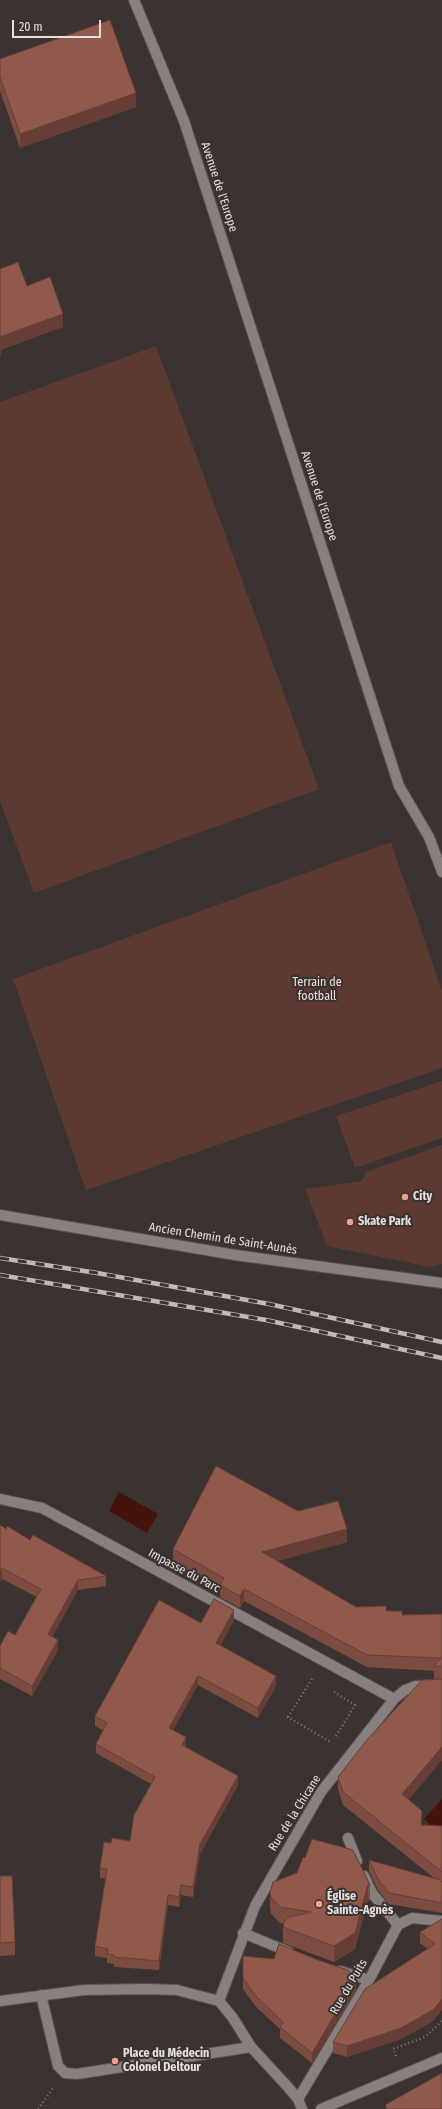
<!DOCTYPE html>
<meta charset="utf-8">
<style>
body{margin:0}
#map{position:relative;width:442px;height:2109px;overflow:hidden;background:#3b3332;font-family:"Fira Sans Condensed",sans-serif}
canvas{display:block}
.scale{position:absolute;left:12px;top:20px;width:89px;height:18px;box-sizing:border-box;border:2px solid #e5e0df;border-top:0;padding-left:5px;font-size:12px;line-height:14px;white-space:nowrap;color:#e5e0df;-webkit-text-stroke:3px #3b3332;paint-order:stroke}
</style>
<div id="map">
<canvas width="442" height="2109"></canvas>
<div class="scale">20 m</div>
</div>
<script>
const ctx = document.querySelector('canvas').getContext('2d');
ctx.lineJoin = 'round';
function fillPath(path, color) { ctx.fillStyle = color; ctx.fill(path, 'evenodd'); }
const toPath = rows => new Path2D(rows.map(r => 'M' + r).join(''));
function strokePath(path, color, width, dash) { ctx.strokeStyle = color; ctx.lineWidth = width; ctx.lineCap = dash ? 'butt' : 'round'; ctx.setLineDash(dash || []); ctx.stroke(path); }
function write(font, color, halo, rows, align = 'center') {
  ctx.font = font + ' "Fira Sans Condensed",sans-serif'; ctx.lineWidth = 4; ctx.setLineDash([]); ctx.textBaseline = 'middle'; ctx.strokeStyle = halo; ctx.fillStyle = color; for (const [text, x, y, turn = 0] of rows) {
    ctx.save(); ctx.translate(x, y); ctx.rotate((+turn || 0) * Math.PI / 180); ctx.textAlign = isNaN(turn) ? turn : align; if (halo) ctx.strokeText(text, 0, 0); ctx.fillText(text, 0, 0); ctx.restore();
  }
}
fillPath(toPath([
 [156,346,319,789,34,893,0,801,0,402],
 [391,842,442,991,442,1068,86,1190,13,979],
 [442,1081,442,1138,355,1168,336,1116],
 [442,1145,442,1264,430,1267,327,1246,305,1189,362,1181,366,1172]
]), '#5c3931');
fillPath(toPath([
 [119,1492,158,1514,147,1533,109,1511],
 [442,1799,442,1826,437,1831,424,1819]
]), '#44130a');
const minor = toPath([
 [134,0,184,121,399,786,429,837,442,872],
 [0,1215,235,1255,442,1283],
 [0,1499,42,1508,394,1699],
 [348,1838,357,1861],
 [364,1876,372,1893,398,1925],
 [243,1933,289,1952],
 [340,1971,369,1980],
 [41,1995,58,2066,65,2073,77,2074,251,2047],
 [0,2001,84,1990,145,1989,177,1990,219,2001],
 [219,2001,255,1906,321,1792,394,1699,405,1690,416,1686,442,1685],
 [219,2001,233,2018,251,2047,287,2086,298,2099,302,2109],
 [298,2099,369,1980,398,1925,412,1918,442,1921],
 [321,2109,442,2058]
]);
strokePath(minor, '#595251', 12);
strokePath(toPath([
 [312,1679,288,1717,332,1743],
 [334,1692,355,1705,335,1738],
 [396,2056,393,2049,425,2037,442,2021],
 [38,2109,53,2088]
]), '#827b7a', 2.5, [1, 3]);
strokePath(minor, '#88807e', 10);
const rail = toPath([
 [0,1258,97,1273,269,1304,442,1342],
 [0,1275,266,1320,442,1358]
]);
strokePath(rail, '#bfb9b8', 4.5);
strokePath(rail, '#3b3332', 3, [9]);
fillPath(toPath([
 [0,59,136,107,20,148,0,91],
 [6,1529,106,1576,106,1586,78,1590,52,1637,58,1650,32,1696,0,1679,0,1646,15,1635,37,1597,2,1579,0,1582],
 [347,1542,277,1561,356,1607,386,1611,402,1615,442,1614,442,1760,408,1800,422,1825,442,1826,442,1913,389,1904,378,1890,369,1871,369,1860,434,1878,343,1805,338,1789,338,1777,439,1679,434,1679,434,1671,367,1667,244,1601,240,1608,220,1597,220,1588,173,1562,173,1549],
 [234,1620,220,1646,276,1686,258,1718,198,1685,173,1730,185,1747,238,1785,200,1854,193,1897,181,1895,179,1907,168,1905,159,1970,114,1967,114,1964,107,1963,107,1958,95,1956,95,1946,106,1879,100,1878,100,1868,111,1843,130,1841,151,1784,96,1753,96,1744,104,1731,95,1726,95,1716,201,1623],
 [0,1876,15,1942,15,1955,0,1956],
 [273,1882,370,1885,370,1901,368,1900,355,1949,334,1962,283,1943,283,1927,284,1924,280,1923,271,1914,270,1908,270,1892],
 [442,1919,433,2021,401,2039,347,2057,333,2053,333,2042,428,1949,420,1943,420,1932],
 [243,1956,356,1990,312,2063,280,2038,280,2029,256,2007,243,1989]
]), '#7d4c41');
fillPath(toPath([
 [136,93,136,107,20,148,20,134],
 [63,314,63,327,1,350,1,357,0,357,0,337],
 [347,1529,347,1542,262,1565,262,1552],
 [2,1568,2,1579,0,1582,0,1572],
 [78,1580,78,1590,48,1644,48,1634],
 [244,1589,244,1601,240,1608,240,1596],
 [234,1610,234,1620,216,1653,216,1643],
 [58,1640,58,1650,32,1696,32,1686],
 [198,1676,198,1685,169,1737,169,1728],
 [276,1676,276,1686,258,1718,258,1708],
 [186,1737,186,1746,182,1754,182,1745],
 [442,1747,442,1760,402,1807,402,1794],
 [238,1776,238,1785,200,1854,193,1897,193,1887,200,1844],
 [368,1884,368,1900,355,1949,334,1962,334,1946],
 [181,1885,181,1895,179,1907,179,1897],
 [168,1895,168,1905,159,1970,159,1961],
 [356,1979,356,1990,312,2063,312,2053],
 [442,1999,442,2010,433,2021,401,2039,347,2057,347,2046]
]), '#663e35');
const building = toPath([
 [110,20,136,93,20,134,0,77,0,59,110,20],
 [18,262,27,286,50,277,63,314,0,337,0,269,18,262],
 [216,1466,298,1511,338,1501,347,1529,262,1552,356,1607,386,1606,386,1611,402,1611,402,1615,442,1614,442,1667,434,1666,441,1658,367,1655,244,1589,240,1596,220,1585,224,1578,173,1549,216,1466],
 [0,1525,6,1529,7,1526,30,1540,33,1535,106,1576,78,1580,48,1634,58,1640,32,1686,0,1668,0,1646,8,1631,15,1635,41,1589,2,1568,0,1572,0,1525],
 [214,1599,234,1610,216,1643,276,1676,258,1708,198,1676,169,1728,186,1737,182,1745,238,1776,200,1844,193,1887,181,1885,179,1897,168,1895,159,1961,114,1957,114,1955,107,1954,108,1949,95,1946,107,1869,100,1868,104,1842,111,1843,112,1838,130,1841,134,1815,155,1777,96,1744,107,1723,95,1716,159,1600,201,1623,214,1599],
 [442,1679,442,1747,402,1794,422,1811,421,1825,442,1826,442,1872,343,1792,338,1777,366,1741,422,1680,442,1679],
 [312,1839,353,1850,370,1885,368,1884,355,1933,334,1946,283,1927,286,1918,311,1912,280,1907,271,1898,270,1892,273,1882,297,1873,303,1857,305,1858,312,1839],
 [369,1860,440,1880,442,1882,442,1903,389,1893,378,1879,369,1860],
 [0,1876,12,1876,15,1942,0,1943,0,1876],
 [442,1919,442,1999,433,2010,401,2028,347,2046,333,2042,365,1989,435,1944,420,1932,442,1919],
 [279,1944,318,1960,348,1970,356,1979,312,2053,280,2027,283,2022,256,1996,243,1978,243,1956,274,1959,279,1944],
 [442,2073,442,2109,387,2109,385,2105,442,2073]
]);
fillPath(building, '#91584c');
strokePath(building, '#663e35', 1);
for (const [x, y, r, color] of [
 [405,1197,4,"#f49d8b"],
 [350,1222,4,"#f49d8b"],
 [319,1904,4,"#f49d8b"],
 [115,2061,4,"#f49d8b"]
]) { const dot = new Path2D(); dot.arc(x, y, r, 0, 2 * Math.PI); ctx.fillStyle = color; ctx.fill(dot); strokePath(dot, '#3b3332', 1.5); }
write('12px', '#e5e0df', '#3b3332', [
 ["Avenue de l'Europe",219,187,72],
 ["Avenue de l'Europe",319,496,72],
 ["Ancien Chemin de Saint-Aunès",223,1239,9],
 ["Impasse du Parc",184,1571,28],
 ["Rue de la Chicane",295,1813,-58],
 ["Rue du Puits",349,1987,-60]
]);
write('12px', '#f2dfdb', '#3b3332', [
 ["Terrain de",317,983],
 ["football",317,997]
]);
write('bold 12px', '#e5e0df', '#3b3332', [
 ["City",413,1197],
 ["Skate Park",358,1222],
 ["Église",327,1897],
 ["Sainte-Agnès",327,1911],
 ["Place du Médecin",123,2054],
 ["Colonel Deltour",123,2068]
], 'left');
</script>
